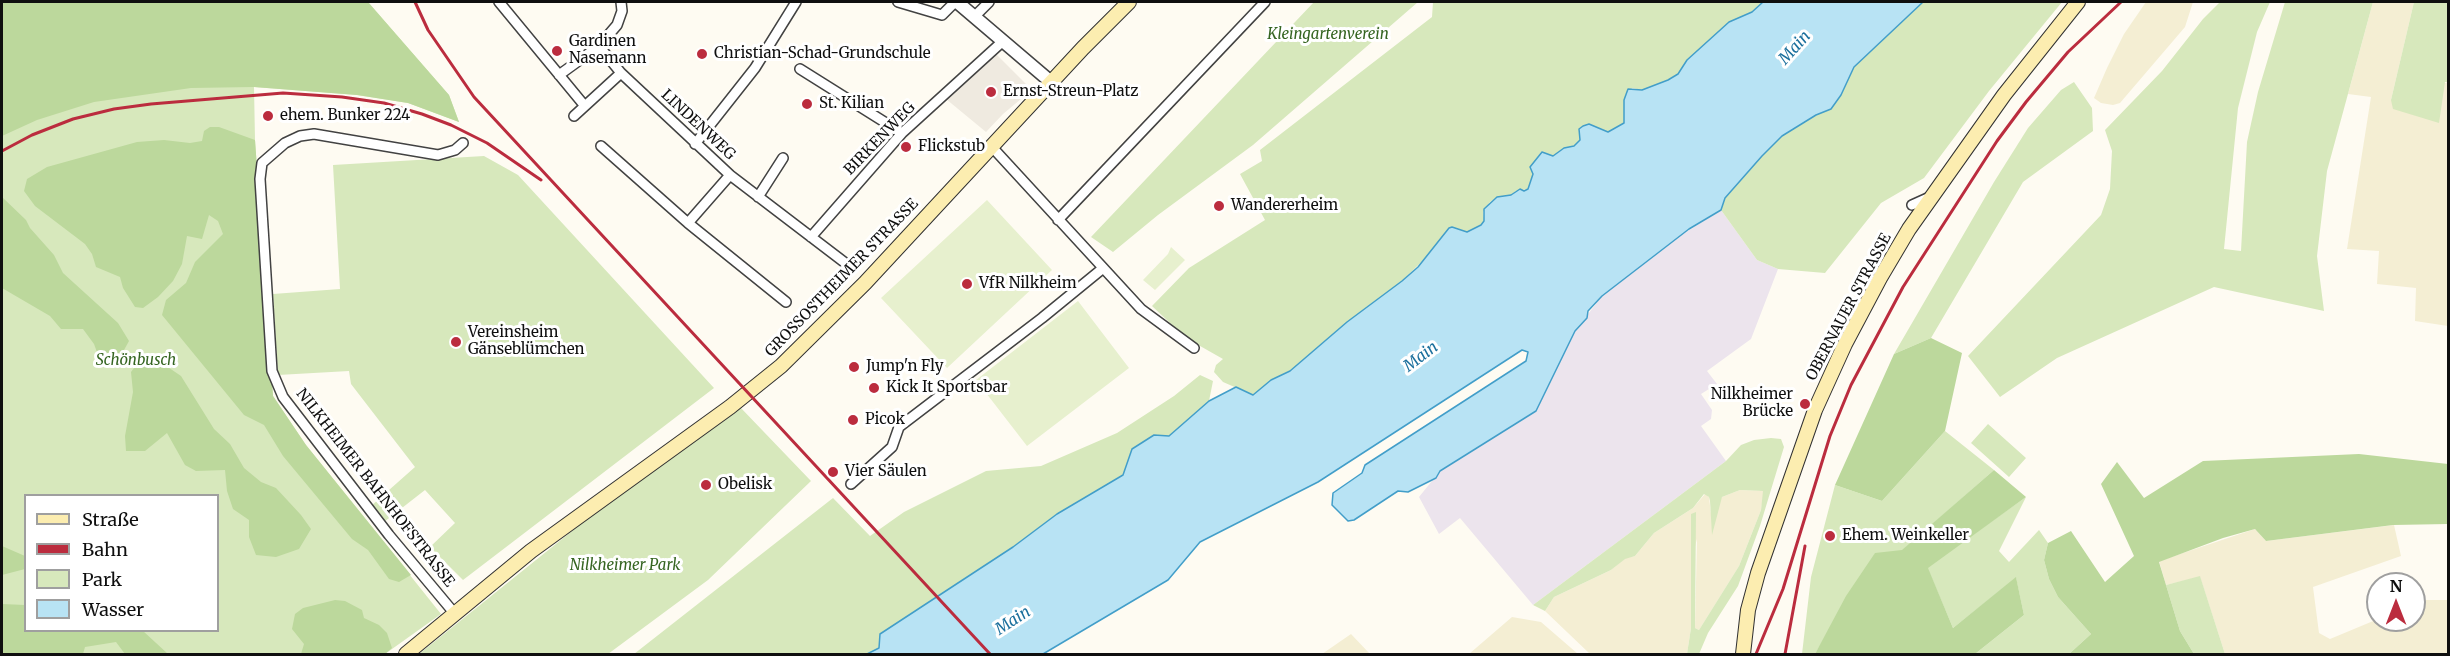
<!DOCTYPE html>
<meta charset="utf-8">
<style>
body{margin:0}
#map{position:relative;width:2450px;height:656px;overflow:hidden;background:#fefbf2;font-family:Merriweather,serif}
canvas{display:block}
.frame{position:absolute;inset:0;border:3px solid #0f0f0f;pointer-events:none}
.legend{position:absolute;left:24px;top:494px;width:195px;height:138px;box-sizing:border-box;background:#fff;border:2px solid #9f9f9f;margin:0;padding:8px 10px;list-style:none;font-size:18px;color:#0f0f0f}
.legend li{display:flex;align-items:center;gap:12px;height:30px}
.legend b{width:30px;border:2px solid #9f9f9f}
.north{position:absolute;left:2366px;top:572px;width:60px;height:60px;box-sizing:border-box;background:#fff;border:2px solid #9f9f9f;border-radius:50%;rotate:0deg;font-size:16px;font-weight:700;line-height:24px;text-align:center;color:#0f0f0f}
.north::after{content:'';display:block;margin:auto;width:21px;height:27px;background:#bb2c3e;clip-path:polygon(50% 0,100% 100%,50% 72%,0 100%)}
</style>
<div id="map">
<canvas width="2450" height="656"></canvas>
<div class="frame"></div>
<ul class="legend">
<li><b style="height:8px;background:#fcedb0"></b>Straße</li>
<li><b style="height:8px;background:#bb2c3e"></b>Bahn</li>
<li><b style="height:16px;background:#d7e8bc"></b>Park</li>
<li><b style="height:16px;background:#b8e3f4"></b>Wasser</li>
</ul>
<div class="north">N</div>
</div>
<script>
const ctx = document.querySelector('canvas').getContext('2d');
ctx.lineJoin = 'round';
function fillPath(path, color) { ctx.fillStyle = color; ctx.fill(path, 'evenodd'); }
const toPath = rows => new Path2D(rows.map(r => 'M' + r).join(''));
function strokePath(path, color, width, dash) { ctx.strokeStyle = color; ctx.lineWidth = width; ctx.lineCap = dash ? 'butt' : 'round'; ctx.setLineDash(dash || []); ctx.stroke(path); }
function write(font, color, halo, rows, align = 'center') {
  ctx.font = font + ' Merriweather,serif'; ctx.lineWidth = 6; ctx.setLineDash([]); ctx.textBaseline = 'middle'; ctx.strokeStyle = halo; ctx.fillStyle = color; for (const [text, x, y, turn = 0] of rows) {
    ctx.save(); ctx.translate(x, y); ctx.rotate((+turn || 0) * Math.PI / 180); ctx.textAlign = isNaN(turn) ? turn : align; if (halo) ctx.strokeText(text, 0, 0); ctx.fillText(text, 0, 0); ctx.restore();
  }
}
fillPath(toPath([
 [1721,210,1757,260,1778,269,1751,339,1707,371,1717,384,1701,394,1712,410,1711,419,1701,426,1726,461,1533,605,1460,518,1439,534,1419,497,1440,471,1536,411,1575,331,1602,296,1686,232]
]), '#ece4ed');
fillPath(toPath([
 [2146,2,2193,2,2185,27,2120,103,2113,105,2101,103,2094,98,2107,68,2124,34],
 [2373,2,2414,2,2391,100,2448,82,2448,326,2415,321,2416,288,2377,284,2379,251,2347,249,2371,97,2348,94],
 [1740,490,1764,491,1761,510,1739,566,1699,630,1695,628,1697,539,1692,557,1691,628,1687,654,1590,654,1545,611,1554,597,1611,570,1625,558,1635,556,1654,533,1693,508,1705,494,1709,497,1711,514,1722,497],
 [2394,525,2401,556,2313,587,2319,633,2330,639,2378,619,2414,620,2414,600,2448,600,2448,654,2225,654,2200,577,2166,585,2159,561,2255,529,2266,541],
 [1512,617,1541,622,1578,654,1469,654],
 [1351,634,1370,654,1322,654]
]), '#f4eed3');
fillPath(toPath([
 [2,2,368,2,449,95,459,122,408,103,357,95,254,87,255,140,273,396,306,445,441,614,385,654,2,654],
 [26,496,218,496,218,630,26,630],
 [1314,2,1418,2,1253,145,1158,215,1113,252,1091,237],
 [1433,2,1763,2,1752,12,1729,22,1687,60,1678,74,1668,80,1642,90,1632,88,1624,108,1625,123,1608,132,1589,124,1579,134,1580,140,1574,146,1564,148,1554,156,1541,152,1531,167,1533,174,1528,189,1516,191,1511,195,1497,197,1490,202,1483,212,1484,221,1481,225,1467,232,1456,228,1402,281,1347,322,1290,371,1271,380,1253,395,1223,382,1214,372,1216,365,1223,359,1186,338,1152,306,1189,268,1265,220,1240,174,1262,161,1260,150,1432,17],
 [1923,2,2062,2,1989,91,1924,178,1881,203,1825,273,1778,269,1757,260,1721,210,1721,203,1762,156,1782,136,1816,115,1831,109,1841,95,1854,67],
 [2220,2,2270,2,2257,32,2238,108,2224,249,2241,251,2247,142,2258,92,2285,2,2373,2,2327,171,2317,256,2324,311,2214,287,2057,358,2000,397,1968,356,2101,215,2110,189,2112,151,2105,130,2162,71,2203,19],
 [2414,2,2448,2,2448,82,2445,82,2439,123,2393,109,2391,100],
 [2074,82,2092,108,2093,131,2023,182,1931,338,1894,354,1994,182,2028,128,2061,90],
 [484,156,518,175,714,388,463,580,430,547,455,523,425,490,384,522,371,506,415,467,351,384,349,371,278,375,273,294,340,289,333,165],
 [1200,375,1213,381,1209,401,1184,426,1169,436,1154,435,1132,449,1123,475,1057,514,1013,547,880,634,879,648,867,654,634,654,833,498,870,536,904,512,986,471,1041,466,1117,433,1174,396],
 [740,407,811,481,708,580,608,654,419,654,587,519],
 [1988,424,2026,458,2009,477,1971,443],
 [1945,431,1994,470,1902,551,1875,554,1815,654,1802,654,1811,577,1835,485,1882,501],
 [1771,438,1781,439,1784,447,1760,526,1738,586,1708,633,1699,654,1687,654,1691,628,1691,514,1696,512,1695,628,1699,630,1739,566,1761,510,1763,491,1740,490,1722,497,1712,535,1710,501,1709,497,1704,494,1693,508,1654,533,1635,556,1625,559,1611,570,1554,597,1545,611,1533,605,1726,461,1741,445,1754,440],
 [2026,497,1999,551,2009,562,2039,530,2048,543,2044,560,2049,579,2058,597,2091,634,2069,654,1975,654,2024,615,2016,578,1953,628,1927,567],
 [2200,576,2225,654,2194,654,2180,631,2166,585]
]), '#d7e8bc');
fillPath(toPath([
 [2,2,368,2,449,95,459,122,408,103,357,95,254,87,191,88,94,102,37,120,2,136],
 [210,127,219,127,255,140,273,396,306,445,411,575,399,582,389,579,368,550,352,539,283,456,264,425,244,415,162,315,166,300,186,283,195,262,223,234,218,221,209,215,202,239,187,236,182,264,173,281,158,297,143,308,135,307,123,288,120,277,96,267,92,254,85,244,35,206,24,191,27,179,47,167,137,142,164,140,190,143,202,141,204,131],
 [2,197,26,220,30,228,54,255,63,273,118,323,129,341,119,359,101,363,94,344,83,329,61,329,50,316,2,288],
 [1931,338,1962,353,1945,431,1882,501,1835,485,1894,354],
 [156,359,181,376,214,429,230,444,244,468,261,482,276,488,301,515,311,529,299,549,276,557,256,555,249,537,249,520,233,509,227,491,225,470,196,471,185,465,167,433,145,451,126,451,125,436,133,392,131,372,140,360],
 [2359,454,2448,464,2448,524,2393,525,2266,541,2255,529,2223,538,2159,562,2180,631,2194,654,2069,654,2091,634,2058,597,2049,579,2044,560,2048,543,2071,531,2105,582,2134,556,2101,484,2117,462,2144,498,2203,461],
 [1994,470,2026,497,1928,568,1953,628,2016,577,2024,615,1975,654,1815,654,1846,596,1875,553,1902,550],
 [2,546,25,556,25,569,2,575],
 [335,600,345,601,362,610,364,618,379,625,387,633,392,648,385,654,301,654,304,644,292,629,295,614,303,608],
 [2,604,25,605,26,630,143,631,168,654,125,654,116,642,85,647,83,654,2,654]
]), '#bcd89c');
fillPath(toPath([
 [987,200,1052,270,947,368,881,298],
 [1171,247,1185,260,1155,290,1143,280,1168,254],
 [1078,301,1129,368,1027,446,976,380]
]), '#e7f0ce');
fillPath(toPath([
 [995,53,1027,85,1029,90,1027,94,1003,114,986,132,946,99]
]), '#efeae0');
const water = toPath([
 [1763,2,1923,2,1854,67,1841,95,1831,109,1816,115,1782,136,1762,156,1725,198,1721,210,1689,229,1602,296,1588,311,1587,318,1575,331,1536,411,1440,471,1436,478,1408,492,1398,491,1354,520,1348,521,1332,505,1333,493,1362,473,1365,465,1526,361,1528,352,1522,350,1318,482,1200,542,1168,580,1043,654,867,654,879,648,880,634,1013,547,1057,514,1123,475,1132,449,1154,435,1169,436,1209,401,1236,387,1253,395,1271,380,1290,371,1347,322,1402,281,1418,267,1449,228,1452,227,1467,232,1481,225,1484,221,1484,209,1497,197,1511,195,1520,189,1524,191,1528,189,1533,174,1530,167,1542,152,1553,156,1564,148,1574,146,1580,140,1579,129,1583,126,1589,124,1608,132,1624,123,1624,100,1628,89,1642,90,1668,80,1678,74,1687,60,1729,22,1752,12,1763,2]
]);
fillPath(water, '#b8e3f4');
strokePath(water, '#429ec9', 1.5);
const minor = toPath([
 [499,2,584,105],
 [898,2,942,15,955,2],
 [975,16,989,2],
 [599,46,621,73,730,175,844,262],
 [800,69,902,133],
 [559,75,599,46,617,25,622,11,621,2],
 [574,116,621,73],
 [695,144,755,68,796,2],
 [601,146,688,223,730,175],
 [992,147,1141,309,1194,348],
 [758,197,783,158],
 [1912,205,1932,196],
 [1058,220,1265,2],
 [688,223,786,302],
 [811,237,902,133,1002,42],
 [851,484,892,447,899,427,1042,318,1102,269],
 [455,614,389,535,283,397,272,371,260,179,262,163,285,143,300,136,314,134,438,155,455,150,463,143]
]);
const tertiary = toPath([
 [957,2,1051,82]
]);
const secondary = toPath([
 [406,654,531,551,730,407,781,366,865,283,1083,48,1129,2],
 [1743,654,1748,610,1758,573,1815,410,1845,344,1880,278,1909,229,2004,95,2078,2]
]);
strokePath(minor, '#424242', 12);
strokePath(tertiary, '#424242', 15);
strokePath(secondary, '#313131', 16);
strokePath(minor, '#fff', 9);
strokePath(tertiary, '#fff', 12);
strokePath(secondary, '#fcedb0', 14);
strokePath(toPath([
 [415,2,428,30,474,97,990,654],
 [2,151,32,135,73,119,114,109,151,104,283,93,342,97,384,103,422,114,451,125,487,143,541,180],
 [1756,654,1783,589,1830,436,1851,385,1903,287,1997,141,2026,102,2068,52,2121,2],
 [1785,654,1805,546]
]), '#bb2c3e', 3);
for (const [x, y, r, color] of [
 [557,51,6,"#bb2c3e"],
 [702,54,6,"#bb2c3e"],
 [991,92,6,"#bb2c3e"],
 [807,104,6,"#bb2c3e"],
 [268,116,6,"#bb2c3e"],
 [906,147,6,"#bb2c3e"],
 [1219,206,6,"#bb2c3e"],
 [967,284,6,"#bb2c3e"],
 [456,342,6,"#bb2c3e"],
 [854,367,6,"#bb2c3e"],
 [874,388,6,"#bb2c3e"],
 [1805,404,6,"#bb2c3e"],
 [853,420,6,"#bb2c3e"],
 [833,472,6,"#bb2c3e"],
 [706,485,6,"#bb2c3e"],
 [1830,536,6,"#bb2c3e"]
]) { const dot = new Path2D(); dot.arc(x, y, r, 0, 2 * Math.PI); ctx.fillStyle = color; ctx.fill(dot); strokePath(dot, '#fff', 2); }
write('italic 15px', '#356521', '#fff', [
 ["Kleingartenverein",1328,35],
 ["Schönbusch",136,361],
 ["Nilkheimer Park",625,566]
]);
write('15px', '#0f0f0f', '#fff', [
 ["Gardinen",569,42],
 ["Nasemann",569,59],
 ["Christian-Schad-Grundschule",714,54],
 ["Ernst-Streun-Platz",1003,92],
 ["St. Kilian",819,104],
 ["ehem. Bunker 224",280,116],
 ["Flickstub",918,147],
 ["Wandererheim",1231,206],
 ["VfR Nilkheim",979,284],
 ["Vereinsheim",468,333],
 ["Gänseblümchen",468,350],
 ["Jump'n Fly",866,367],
 ["Kick It Sportsbar",886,388],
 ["Nilkheimer",1793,395,"right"],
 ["Brücke",1793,412,"right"],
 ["Picok",865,420],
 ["Vier Säulen",845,472],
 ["Obelisk",718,485],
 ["Ehem. Weinkeller",1842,536]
], 'left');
write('15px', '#0f0f0f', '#fff', [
 ["LINDENWEG",698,125,43],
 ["BIRKENWEG",880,139,-46],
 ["GROSSOSTHEIMER STRASSE",842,278,-46],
 ["OBERNAUER STRASSE",1849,307,-62],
 ["NILKHEIMER BAHNHOFSTRASSE",375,488,52]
]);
write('italic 16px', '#1c709d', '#fff', [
 ["Main",1795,48,-48],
 ["Main",1421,357,-37],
 ["Main",1013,621,-33]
]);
</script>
